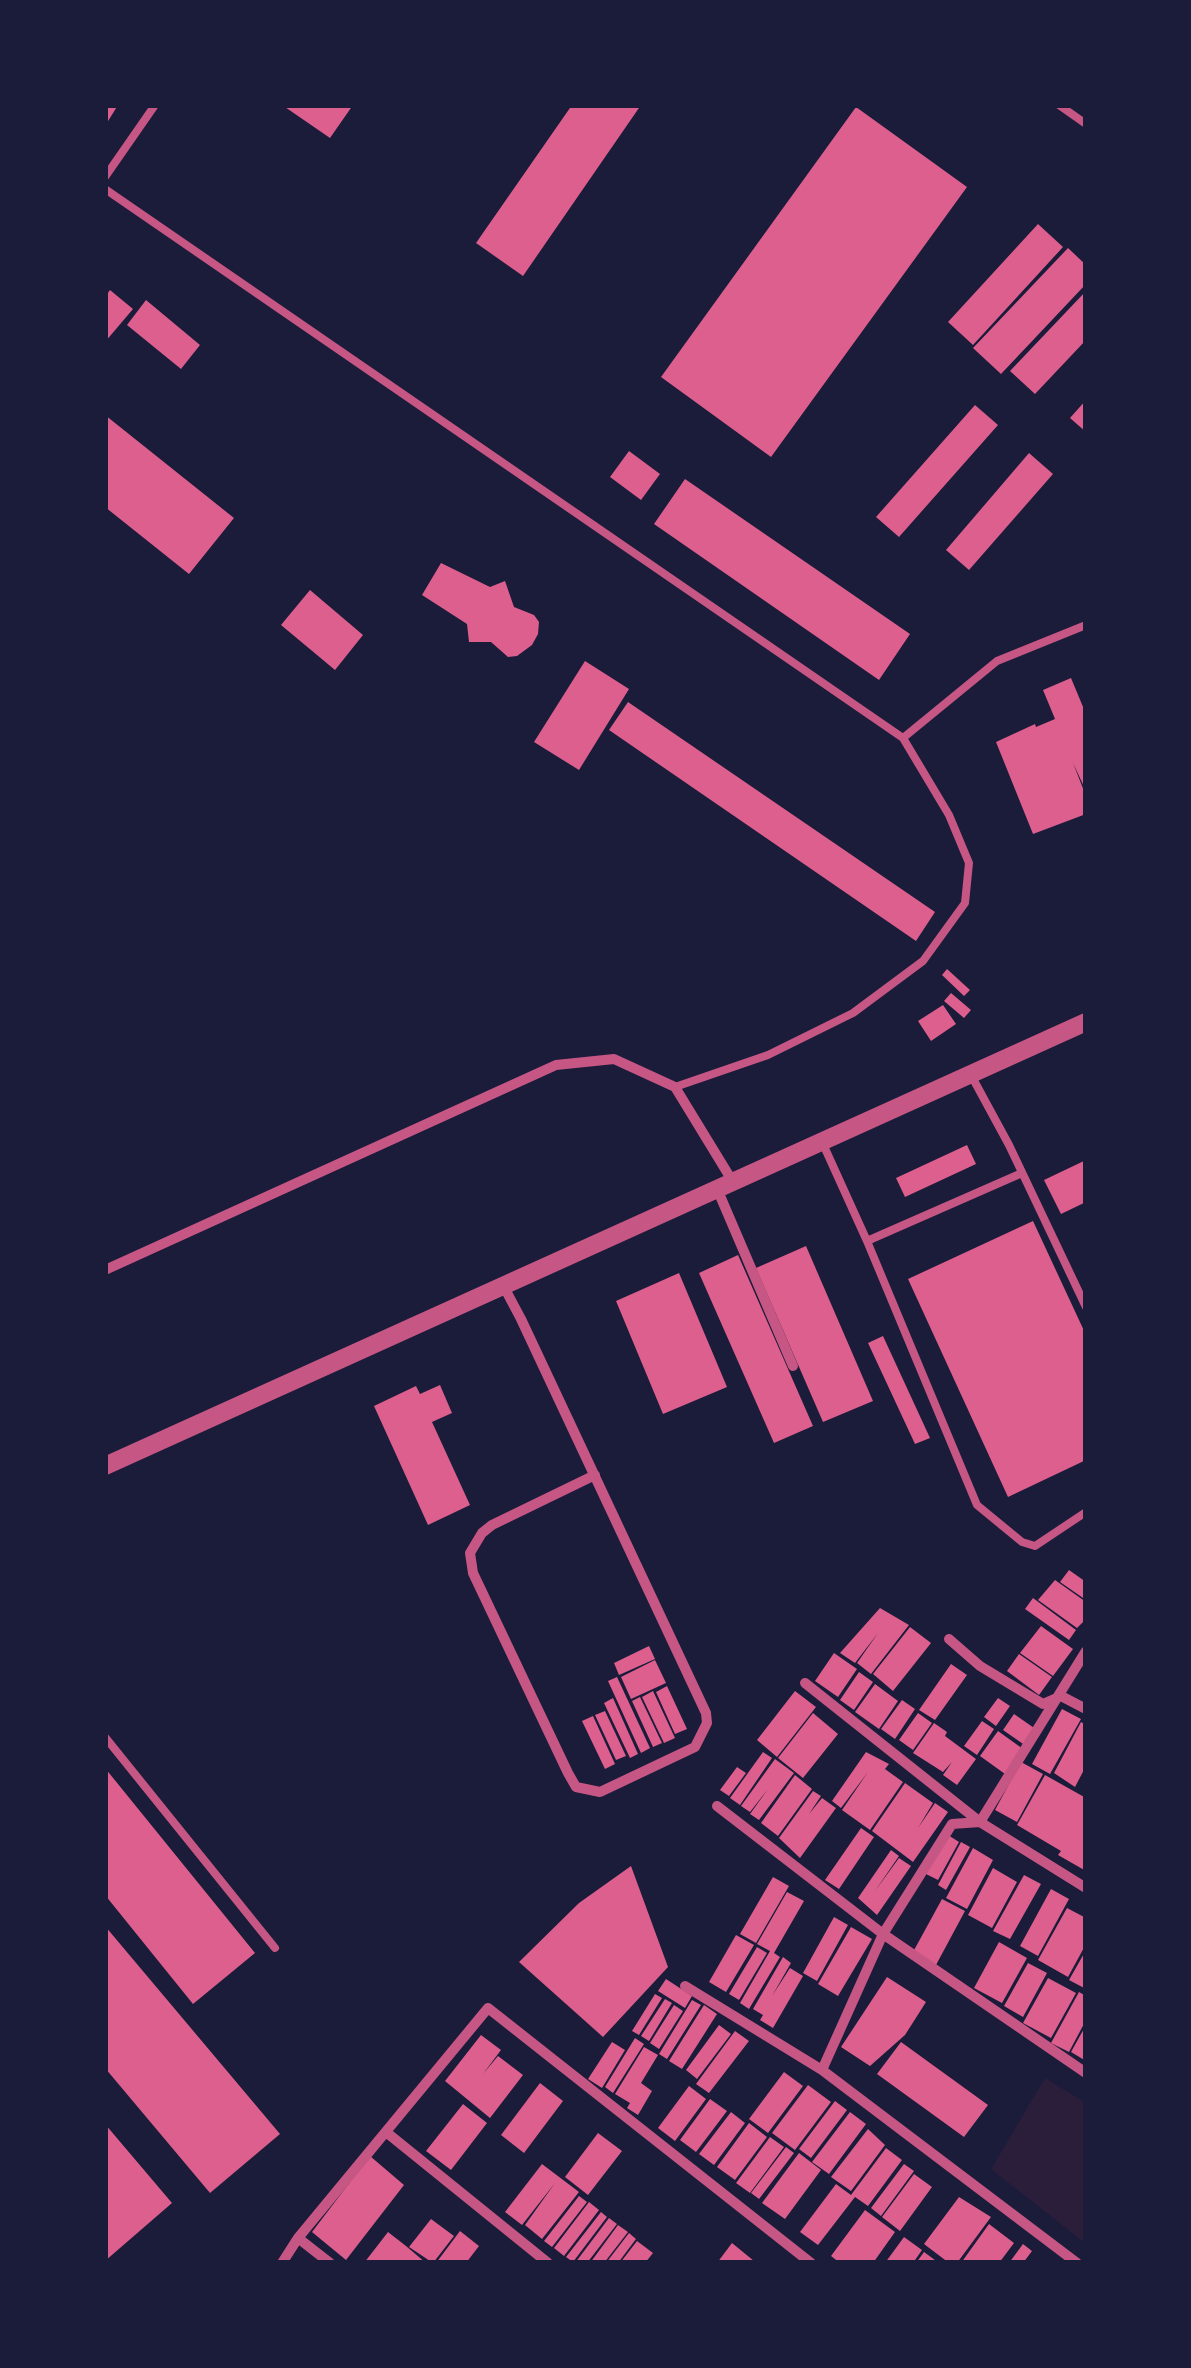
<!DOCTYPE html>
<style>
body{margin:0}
#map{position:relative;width:1191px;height:2368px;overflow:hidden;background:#1b1b3a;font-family:Mulish,sans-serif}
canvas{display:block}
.frame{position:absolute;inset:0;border:108px solid #1b1b3a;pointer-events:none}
</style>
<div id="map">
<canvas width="1191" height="2368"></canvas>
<div class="frame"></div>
</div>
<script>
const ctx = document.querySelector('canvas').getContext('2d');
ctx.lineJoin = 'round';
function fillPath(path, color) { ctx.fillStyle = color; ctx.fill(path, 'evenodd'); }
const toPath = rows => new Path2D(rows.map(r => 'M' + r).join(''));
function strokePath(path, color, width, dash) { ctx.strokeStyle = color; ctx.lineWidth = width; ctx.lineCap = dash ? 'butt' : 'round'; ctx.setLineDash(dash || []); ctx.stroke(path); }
fillPath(toPath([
 [1045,2078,1086,2103,1086,2244,991,2169]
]), '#2a1e3b');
fillPath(toPath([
 [105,105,118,105,105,126],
 [282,105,353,105,330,138],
 [572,105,641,105,523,276,476,243],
 [856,107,967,187,771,457,661,377],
 [1038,224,1063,247,973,345,948,322],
 [1068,248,1086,265,1086,284,1001,374,973,348],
 [110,290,133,309,105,342,105,297],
 [1086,291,1086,340,1035,394,1010,371],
 [146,300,200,345,181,369,127,325],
 [1086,400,1086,432,1070,418],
 [975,405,998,425,899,537,876,517],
 [105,415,234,518,189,574,105,507],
 [629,451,660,474,641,500,610,477],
 [1029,453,1053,474,969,570,946,550],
 [685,479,910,634,879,680,654,524],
 [441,563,490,587,505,581,514,607,534,615,539,622,538,634,532,645,517,656,508,657,491,642,469,642,467,624,422,595],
 [310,590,363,635,335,670,281,625],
 [585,661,629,689,579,770,534,742],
 [1071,678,1086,714,1086,791,1073,763,1086,796,1086,814,1033,834,996,742,1035,724,1036,727,1055,719,1043,690],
 [628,702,935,912,916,941,609,730],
 [947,969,970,990,964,996,942,975],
 [951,993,971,1010,964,1018,944,1001],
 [943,1005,956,1024,931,1041,918,1021],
 [967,1145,976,1164,905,1197,896,1178],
 [1086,1160,1086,1202,1061,1214,1044,1180],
 [1033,1221,1086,1335,1086,1460,1008,1497,908,1279],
 [806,1246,873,1401,823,1422,756,1268],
 [738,1255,813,1426,774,1443,699,1273],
 [679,1273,727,1387,663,1414,616,1301],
 [883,1336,930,1438,915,1444,868,1343],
 [440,1385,452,1413,432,1422,470,1505,428,1525,374,1406,416,1386,420,1394],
 [1069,1570,1086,1582,1086,1600,1060,1582],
 [1055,1580,1086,1602,1086,1619,1077,1628,1038,1600],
 [1033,1598,1076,1630,1069,1640,1025,1609],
 [880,1608,909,1625,871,1674,857,1663,878,1633,855,1663,840,1653],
 [1041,1626,1073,1649,1053,1676,1020,1653],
 [910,1627,931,1643,893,1691,873,1674],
 [649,1646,655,1659,619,1675,614,1663],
 [834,1653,857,1669,838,1697,815,1681],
 [1019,1654,1052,1677,1039,1695,1007,1671],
 [655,1660,666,1683,631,1699,621,1677],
 [951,1664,967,1675,935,1720,919,1710],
 [859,1672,873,1682,854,1710,840,1700],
 [617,1677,650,1748,641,1753,608,1681],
 [875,1684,898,1701,879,1729,855,1712],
 [667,1686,687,1729,675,1734,656,1692],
 [653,1691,675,1738,664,1743,642,1697],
 [795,1691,816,1707,777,1757,757,1740],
 [640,1697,662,1743,653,1747,632,1701],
 [613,1698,638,1754,630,1758,604,1703],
 [998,1698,1010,1706,996,1726,984,1717],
 [902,1700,915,1709,895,1739,881,1729],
 [1062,1709,1081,1719,1050,1774,1032,1764],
 [605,1711,626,1756,616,1760,595,1715],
 [813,1713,838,1734,803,1778,778,1758],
 [918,1713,932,1723,913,1750,899,1740],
 [1014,1714,1037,1730,1026,1746,1003,1730],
 [593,1716,615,1764,605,1769,582,1721],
 [982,1721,994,1729,977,1755,964,1746],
 [1081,1722,1086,1725,1086,1766,1075,1787,1054,1773],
 [934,1723,947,1732,945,1736,976,1759,957,1785,943,1775,952,1762,943,1772,913,1753],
 [998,1731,1023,1749,1005,1774,980,1756],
 [763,1752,772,1758,740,1805,730,1798],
 [866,1752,889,1764,885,1769,903,1782,870,1830,842,1810,868,1772,841,1808,832,1801],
 [775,1759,794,1773,759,1820,750,1814,768,1789,750,1812,741,1806],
 [1021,1762,1043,1774,1017,1822,995,1810],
 [737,1767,746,1773,729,1796,720,1790],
 [105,1768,255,1953,193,2004,105,1895],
 [795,1775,812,1789,778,1836,761,1823],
 [1045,1775,1086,1798,1086,1871,1058,1855,1061,1851,1017,1825],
 [905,1783,933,1803,918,1828,935,1803,948,1812,913,1862,872,1831],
 [813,1791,821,1796,809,1814,822,1798,836,1808,800,1858,779,1838],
 [861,1828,874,1837,839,1889,825,1880],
 [948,1835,959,1842,938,1880,926,1874],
 [961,1842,970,1847,946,1890,938,1885],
 [973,1848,993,1860,967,1909,946,1898],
 [891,1850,899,1856,875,1891,899,1858,911,1866,877,1915,858,1898],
 [631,1866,668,1967,603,2037,519,1962,579,1903],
 [993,1868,1017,1882,992,1928,968,1915],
 [1024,1875,1041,1884,1010,1939,993,1931],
 [773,1877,789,1886,756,1943,740,1934],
 [1051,1889,1069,1899,1038,1956,1020,1946],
 [787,1892,804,1901,774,1953,780,1957,749,2009,740,2003,770,1951,757,1944],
 [942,1899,965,1911,936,1965,913,1952],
 [1067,1908,1086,1918,1086,1944,1068,1977,1038,1960],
 [834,1917,848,1925,817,1981,803,1973],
 [105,1926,280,2134,210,2193,105,2068],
 [851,1927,872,1939,838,1996,818,1984],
 [736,1935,754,1945,726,1992,709,1982],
 [999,1942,1027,1958,1002,2003,974,1988],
 [757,1947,767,1953,739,2000,729,1994],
 [1086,1950,1086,1989,1069,1980],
 [783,1957,791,1963,772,1996,790,1968,803,1976,773,2028,760,2020,763,2015,753,2009],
 [1028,1963,1047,1973,1023,2017,1004,2006],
 [887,1977,926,2002,905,2035,870,2066,841,2047],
 [1048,1978,1076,1993,1051,2038,1023,2023],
 [666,1979,692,1996,685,2008,658,1991],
 [1079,1992,1086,1996,1086,2020,1069,2052,1051,2043],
 [655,1994,662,1998,639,2035,632,2031],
 [665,1999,672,2003,649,2041,641,2036],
 [692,2000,701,2005,667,2059,659,2054],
 [674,2005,683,2011,659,2049,650,2043],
 [704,2005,717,2014,682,2069,669,2061],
 [719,2025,731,2034,697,2079,686,2070],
 [1086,2025,1086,2061,1071,2052],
 [735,2031,749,2041,709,2093,696,2084],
 [481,2035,501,2050,483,2074,498,2056,523,2075,490,2118,445,2081],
 [635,2038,644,2044,613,2093,605,2087],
 [612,2042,625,2050,602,2088,588,2079],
 [901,2042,988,2105,964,2137,877,2074],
 [644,2047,658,2055,641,2083,652,2091,638,2115,627,2108,630,2103,615,2094],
 [784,2072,803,2086,768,2133,749,2119],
 [540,2083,563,2101,524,2153,501,2135],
 [808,2085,831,2102,795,2150,772,2133],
 [689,2086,706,2099,675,2141,658,2128],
 [710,2099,727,2111,696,2152,680,2140],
 [835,2101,847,2110,811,2158,799,2149],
 [463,2104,487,2123,451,2170,426,2151],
 [731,2112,745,2123,714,2165,699,2154],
 [850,2112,866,2124,829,2174,812,2162],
 [749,2123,767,2137,735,2180,717,2167],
 [105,2124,172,2203,105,2261],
 [868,2129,885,2145,851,2191,831,2177],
 [598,2133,622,2151,588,2195,565,2177],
 [770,2137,784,2147,750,2193,736,2183],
 [786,2147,794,2153,759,2199,751,2193],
 [886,2148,902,2160,868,2206,855,2197,818,2245,800,2232,836,2184,851,2195],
 [799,2153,821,2170,785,2219,762,2203],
 [370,2156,404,2185,346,2260,312,2232],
 [542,2164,579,2192,542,2239,525,2225,555,2183,522,2225,505,2212],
 [904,2164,914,2171,881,2216,871,2208],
 [914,2174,932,2187,900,2231,882,2217],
 [579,2196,587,2202,552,2247,544,2241],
 [959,2197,991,2217,957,2263,949,2263,924,2244],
 [589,2202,599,2210,564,2256,554,2248],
 [865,2210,895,2232,873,2263,840,2263,831,2256],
 [601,2212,607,2217,573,2262,566,2257],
 [609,2218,617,2224,587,2263,575,2263],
 [431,2219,454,2236,433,2263,409,2247],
 [989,2224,1014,2243,999,2263,961,2263],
 [618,2225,628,2232,604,2263,590,2263],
 [460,2231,479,2246,466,2263,436,2263],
 [388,2232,406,2246,426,2263,364,2263],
 [629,2233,636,2239,618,2263,606,2263],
 [904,2237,922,2250,913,2263,885,2263],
 [637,2241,653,2253,645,2263,620,2263],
 [732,2243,754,2261,753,2263,717,2263],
 [1023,2244,1032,2251,1023,2263,1009,2263],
 [924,2252,939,2263,916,2263]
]), '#dd5f8e');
strokePath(toPath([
 [1059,105,1086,124],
 [105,177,155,105],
 [105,189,903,738,949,815,969,863,965,903,923,961,853,1013,768,1055,675,1087],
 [903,738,997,661,1086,625],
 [971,1075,1009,1145,1086,1307],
 [823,1144,867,1241,977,1505,1022,1542,1035,1546,1086,1512],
 [867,1241,1022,1173],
 [105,1737,275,1948]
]), '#c65784', 8);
strokePath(toPath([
 [718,1191,793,1366],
 [105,1270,556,1065,614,1059,675,1087,733,1182],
 [504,1287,521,1319,706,1713,707,1723,695,1747,600,1792,576,1787,568,1773,473,1573,470,1553,482,1533,492,1525,595,1475],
 [949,1639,980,1666,1043,1704,1061,1696,1086,1709],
 [805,1683,980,1822,1086,1888],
 [717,1806,883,1934,1086,2073],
 [685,1986,822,2070,1077,2263],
 [822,2070,883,1934,952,1824,980,1822,1086,1651],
 [386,2132,548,2263],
 [298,2238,330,2263],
 [282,2263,298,2238,488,2008,811,2263]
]), '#c65784', 10);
strokePath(toPath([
 [105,1466,1086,1022]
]), '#c65784', 18);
</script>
